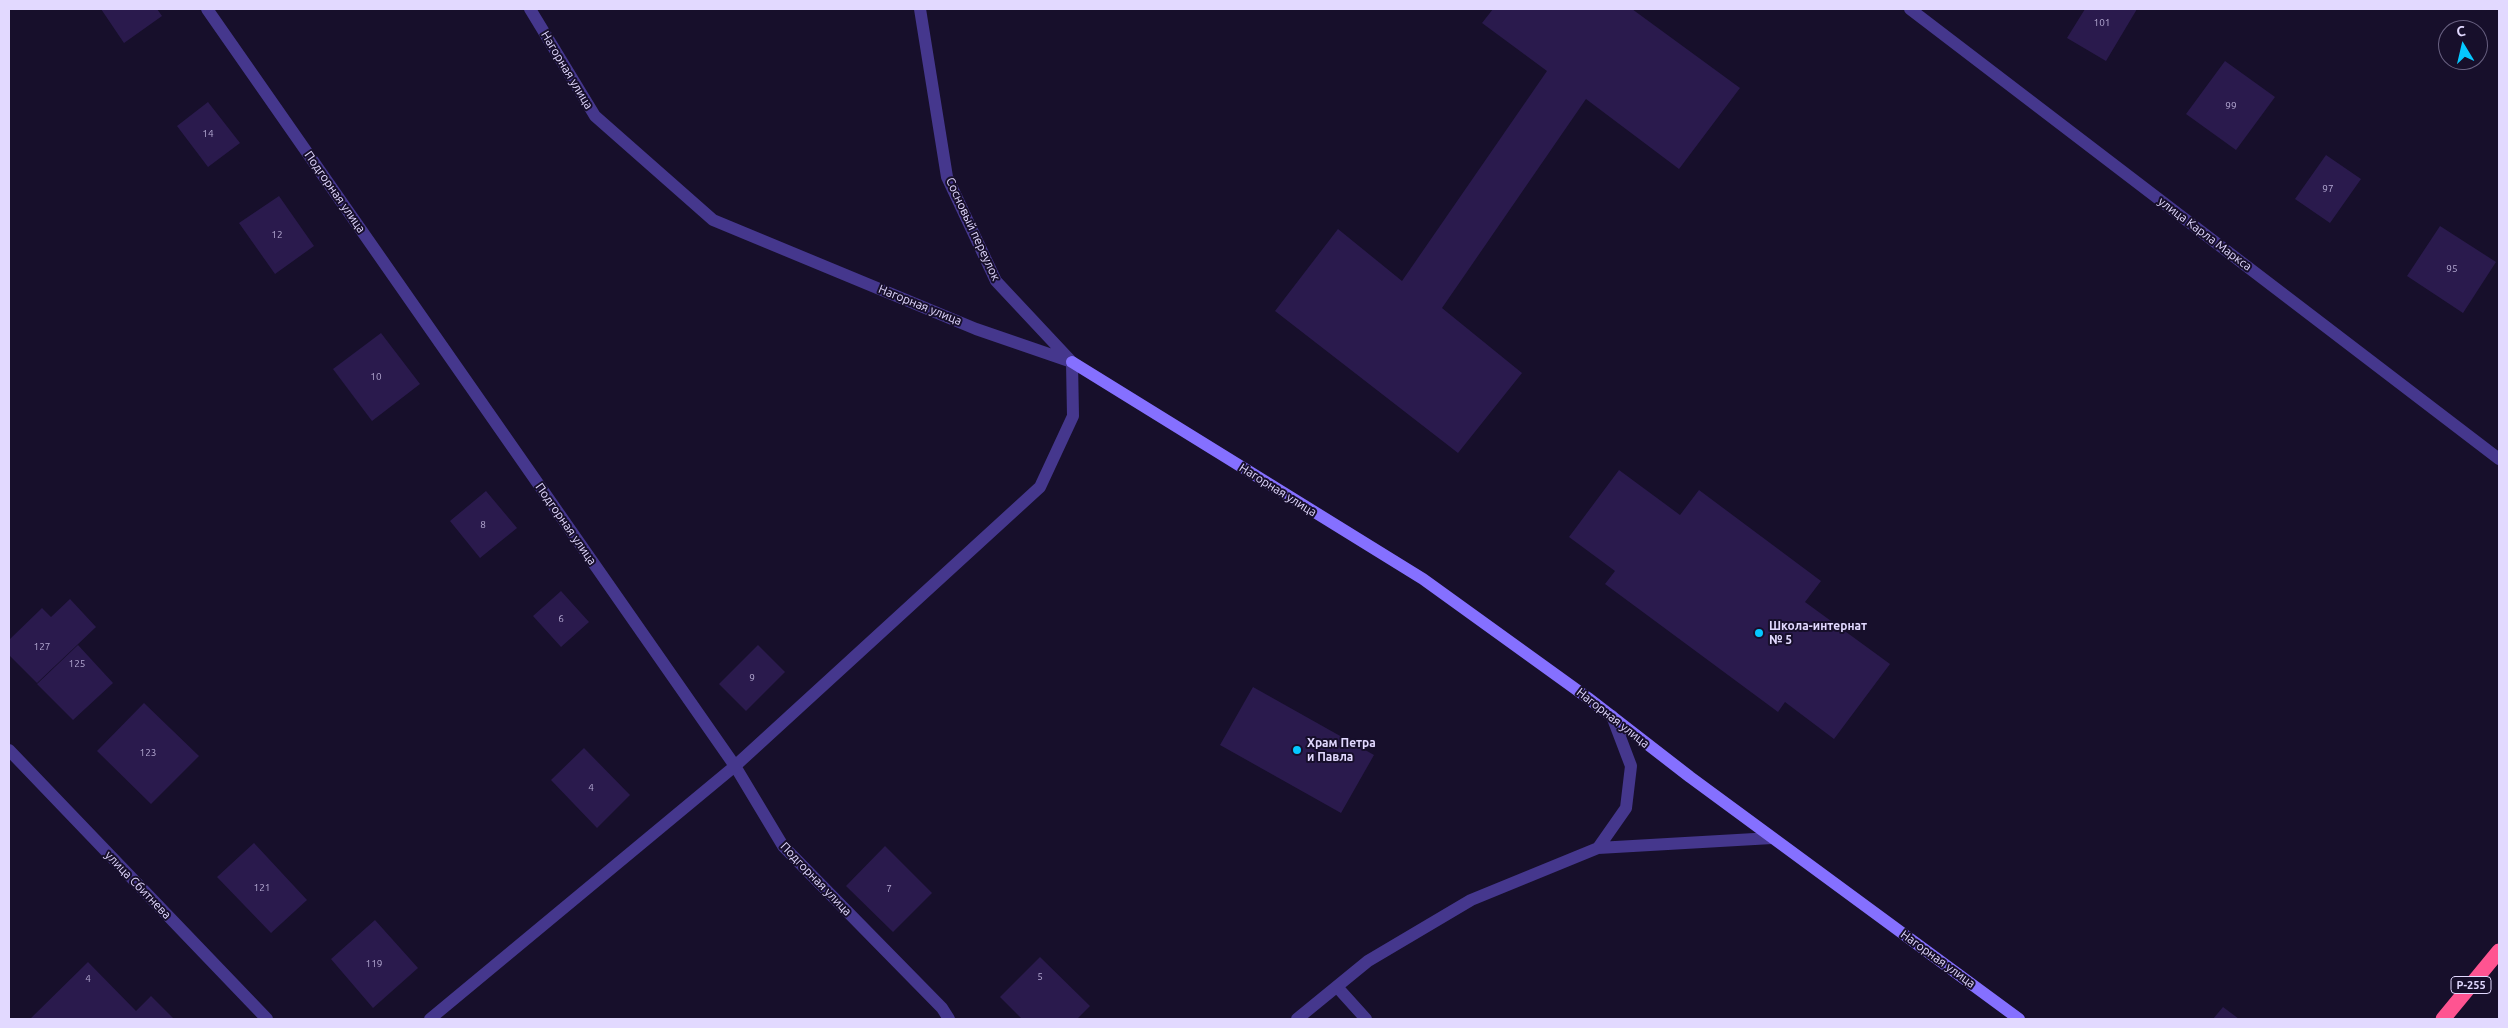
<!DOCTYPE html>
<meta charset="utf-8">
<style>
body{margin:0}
#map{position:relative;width:2508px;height:1028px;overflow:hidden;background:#170f2b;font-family:Ubuntu,sans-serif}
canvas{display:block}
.frame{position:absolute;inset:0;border:10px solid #e2d9ff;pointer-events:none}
.north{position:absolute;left:2438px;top:20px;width:50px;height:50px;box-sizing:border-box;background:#170f2b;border:1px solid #686080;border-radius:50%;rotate:351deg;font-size:14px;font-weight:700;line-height:20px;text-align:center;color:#e2d9ff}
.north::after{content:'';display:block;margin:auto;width:18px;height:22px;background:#05c8ff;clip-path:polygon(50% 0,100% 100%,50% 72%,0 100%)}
</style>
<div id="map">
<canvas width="2508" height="1028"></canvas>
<div class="frame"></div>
<div class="north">С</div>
</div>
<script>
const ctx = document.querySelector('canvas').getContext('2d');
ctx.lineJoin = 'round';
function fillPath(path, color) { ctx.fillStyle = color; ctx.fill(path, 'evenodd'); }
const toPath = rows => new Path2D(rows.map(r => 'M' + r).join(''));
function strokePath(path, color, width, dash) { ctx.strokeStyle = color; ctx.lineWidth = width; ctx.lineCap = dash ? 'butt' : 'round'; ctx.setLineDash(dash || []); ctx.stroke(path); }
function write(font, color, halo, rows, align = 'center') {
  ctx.font = font + ' Ubuntu,sans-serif'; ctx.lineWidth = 4; ctx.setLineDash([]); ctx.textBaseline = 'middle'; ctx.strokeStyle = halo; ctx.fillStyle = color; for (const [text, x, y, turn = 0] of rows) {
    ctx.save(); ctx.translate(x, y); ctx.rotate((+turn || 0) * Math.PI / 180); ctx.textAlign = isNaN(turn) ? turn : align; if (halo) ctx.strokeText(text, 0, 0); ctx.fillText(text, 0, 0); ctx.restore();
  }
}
fillPath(toPath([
 [101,9,157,9,162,16,124,43],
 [1493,9,1632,9,1740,88,1679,169,1586,99,1442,308,1522,373,1458,453,1275,311,1338,229,1402,281,1547,71,1482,23],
 [2085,9,2137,9,2106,61,2067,38],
 [2225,61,2275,97,2236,150,2186,114],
 [208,102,240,143,208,167,177,126],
 [2326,155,2361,179,2330,223,2295,199],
 [279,196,314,246,275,274,239,223],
 [2440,226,2496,262,2463,313,2407,276],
 [381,333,420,384,372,421,333,369],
 [1619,470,1680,515,1699,490,1821,581,1805,602,1890,664,1834,739,1785,702,1778,712,1605,584,1615,571,1569,537],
 [486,491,517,528,480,558,450,521],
 [561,591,589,622,561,647,533,616],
 [70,599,96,627,37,683,9,655,9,640,42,608,51,617],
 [78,645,113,683,73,720,37,684],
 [758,645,785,672,746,711,719,684],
 [1253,687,1374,755,1341,813,1220,745],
 [144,703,199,756,151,804,97,751],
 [584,748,630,795,597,828,551,780],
 [254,843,307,900,271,933,217,877],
 [885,846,932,893,893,932,846,886],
 [375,920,418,968,373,1008,331,959],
 [1040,957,1090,1006,1077,1019,1022,1019,1000,997],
 [88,962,136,1011,151,996,174,1019,30,1019],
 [2223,1007,2239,1019,2213,1019]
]), '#2a1a4d');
strokePath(toPath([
 [1338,988,1366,1019]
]), '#45378d', 12);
strokePath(toPath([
 [207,9,735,766,783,846,942,1008,949,1019],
 [530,9,595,116,713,220,976,329,1072,362],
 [920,9,947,177,996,281,1070,360],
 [1910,9,2499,459],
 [9,750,267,1019],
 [1598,848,1626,808,1631,766,1612,716],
 [430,1019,735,766,1040,487,1073,416,1072,362],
 [1297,1019,1368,961,1471,900,1598,848,1772,838]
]), '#45378d', 12);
strokePath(toPath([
 [1072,362,1423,579,1588,698,1690,777,2019,1019]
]), '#8570ff', 12);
strokePath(toPath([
 [2443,1019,2499,951]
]), '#ff5491', 15);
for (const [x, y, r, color] of [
 [1759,633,5,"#05c8ff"],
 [1297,750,5,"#05c8ff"]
]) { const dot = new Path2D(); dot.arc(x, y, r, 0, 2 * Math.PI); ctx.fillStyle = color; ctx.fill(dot); strokePath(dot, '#170f2b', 2); }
write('10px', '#b4a9d2', null, [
 ["101",2102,23],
 ["99",2231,106],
 ["14",208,134],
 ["97",2328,189],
 ["12",277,235],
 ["95",2452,269],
 ["10",376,377],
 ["8",483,525],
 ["6",561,619],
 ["127",42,647],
 ["125",77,664],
 ["9",752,678],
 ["123",148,753],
 ["4",591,788],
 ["121",262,888],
 ["7",889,889],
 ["119",374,964],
 ["5",1040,977],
 ["4",88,979]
]);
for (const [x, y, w] of [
 [2471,985,40]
]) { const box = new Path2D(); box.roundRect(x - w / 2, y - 8.5, w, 17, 4); ctx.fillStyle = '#170f2b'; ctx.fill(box); strokePath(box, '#e2d9ff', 1); }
write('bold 11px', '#e2d9ff', null, [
 ["Р-255",2471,985]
]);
write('12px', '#e2d9ff', '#170f2b', [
 ["Нагорная улица",567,70,59],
 ["Подгорная улица",335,192,55],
 ["Сосновый переулок",973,229,65],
 ["улица Карла Маркса",2205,234,37],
 ["Нагорная улица",920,305,22],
 ["Нагорная улица",1278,490,32],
 ["Подгорная улица",566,524,55],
 ["Нагорная улица",1613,718,38],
 ["Подгорная улица",816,879,46],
 ["улица Сбитнева",138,885,46],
 ["Нагорная улица",1938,959,36]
]);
write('bold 12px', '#e2d9ff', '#170f2b', [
 ["Школа-интернат",1769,626],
 ["№ 5",1769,640],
 ["Храм Петра",1307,743],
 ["и Павла",1307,757]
], 'left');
</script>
